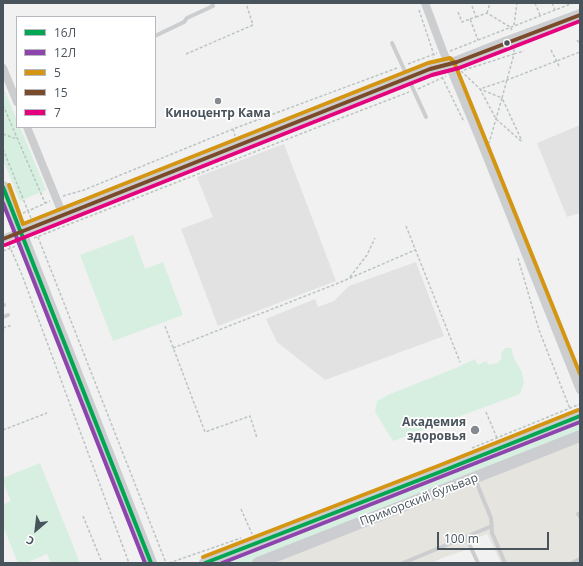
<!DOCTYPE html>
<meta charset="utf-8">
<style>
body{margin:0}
#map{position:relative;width:583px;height:566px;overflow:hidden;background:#f1f1f1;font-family:"Open Sans",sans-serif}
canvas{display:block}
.frame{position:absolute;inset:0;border:4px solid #49535c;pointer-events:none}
.legend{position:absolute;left:16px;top:16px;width:140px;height:112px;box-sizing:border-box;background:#fff;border:1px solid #b6babe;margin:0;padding:5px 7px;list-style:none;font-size:12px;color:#49535c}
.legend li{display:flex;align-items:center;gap:8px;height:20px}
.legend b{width:20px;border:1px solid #b6babe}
.north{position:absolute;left:16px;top:510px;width:40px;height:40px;-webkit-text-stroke:3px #fff;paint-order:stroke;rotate:208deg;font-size:11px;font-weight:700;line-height:16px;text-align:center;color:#49535c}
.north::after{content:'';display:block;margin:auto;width:14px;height:18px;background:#49535c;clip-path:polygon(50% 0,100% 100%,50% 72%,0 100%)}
.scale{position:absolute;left:437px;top:532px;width:112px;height:18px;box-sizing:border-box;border:2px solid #49535c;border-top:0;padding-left:5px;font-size:12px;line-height:14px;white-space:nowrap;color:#49535c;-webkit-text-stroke:3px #fff;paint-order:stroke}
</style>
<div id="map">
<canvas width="583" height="566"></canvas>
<div class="frame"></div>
<ul class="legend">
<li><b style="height:5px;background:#00a651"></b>16Л</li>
<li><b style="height:5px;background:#8e44ad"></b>12Л</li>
<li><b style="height:5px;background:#d49512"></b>5</li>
<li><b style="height:5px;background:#7a4b2a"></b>15</li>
<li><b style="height:5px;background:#e5007d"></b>7</li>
</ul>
<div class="north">С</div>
<div class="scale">100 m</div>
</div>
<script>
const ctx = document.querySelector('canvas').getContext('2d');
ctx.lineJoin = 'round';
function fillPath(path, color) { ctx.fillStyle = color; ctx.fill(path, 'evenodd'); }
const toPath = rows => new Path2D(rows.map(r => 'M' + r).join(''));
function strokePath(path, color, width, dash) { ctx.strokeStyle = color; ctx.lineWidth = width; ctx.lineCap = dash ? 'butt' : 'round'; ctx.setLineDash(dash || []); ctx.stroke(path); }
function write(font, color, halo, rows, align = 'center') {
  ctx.font = font + ' "Open Sans",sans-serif'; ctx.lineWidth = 3.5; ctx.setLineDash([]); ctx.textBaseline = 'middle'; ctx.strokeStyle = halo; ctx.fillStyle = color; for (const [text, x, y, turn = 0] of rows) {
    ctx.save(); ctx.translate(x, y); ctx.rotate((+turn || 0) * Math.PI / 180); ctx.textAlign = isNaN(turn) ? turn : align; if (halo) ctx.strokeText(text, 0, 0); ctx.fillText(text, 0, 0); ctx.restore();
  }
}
fillPath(toPath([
 [580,440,580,563,501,563,487,534,475,539,466,550,442,558,433,563,268,563]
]), '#e5e4df');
fillPath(toPath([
 [580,125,580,213,567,217,537,143],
 [284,144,336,281,218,326,181,229,213,217,197,177],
 [416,262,444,336,325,380,277,342,266,319,315,299,318,307,334,301,349,286]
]), '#e3e2e2');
fillPath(toPath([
 [3,87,17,120,17,127,20,127,46,190,20,201,3,160],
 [133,235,145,269,163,262,183,315,113,341,80,255],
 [505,348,511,348,514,358,522,372,524,383,520,394,393,441,375,412,377,401,390,394,456,368,475,359,478,365,486,361,489,365,497,363,502,359,501,353],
 [580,416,580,436,258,563,205,563],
 [40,463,80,563,51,563,47,554,26,563,18,563,3,526,3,505,11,501,3,482,3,478]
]), '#d7efe0');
strokePath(toPath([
 [535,3,540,15],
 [552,3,555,10],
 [419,10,434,55,433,58],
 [458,12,462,22,470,19,478,40],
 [487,13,490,3],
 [476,17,487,13,510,27,512,30],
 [470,19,476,17,472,6],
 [514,25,517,3],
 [577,40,580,44],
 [514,49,514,54,524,51],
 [551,50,559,66],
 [450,51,573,3],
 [186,54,253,25,246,3],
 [408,64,437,53],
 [464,70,514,54,502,98,522,141],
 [461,71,480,89,502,98,489,143],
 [442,77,464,122],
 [418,89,446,76],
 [3,105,45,203],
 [233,129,235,136],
 [3,134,17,139],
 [521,141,496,119,480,89,507,80,580,52],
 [3,149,28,211,50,201],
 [63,196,84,190,233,129,397,68],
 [23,213,28,211,31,218],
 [406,226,460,362],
 [38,237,166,563],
 [34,238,344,117,409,92],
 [9,245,22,275,129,563],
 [3,251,16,246],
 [518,258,539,330,570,409],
 [350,277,367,255,375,238],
 [165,326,205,432,250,416,257,438],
 [3,328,12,325],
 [173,348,341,282,415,250],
 [486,412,497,438],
 [3,430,47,413],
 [472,448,580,404],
 [241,509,252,534],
 [83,516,101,560],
 [169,563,241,538]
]), '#bac4c1', 1.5, [3, 2]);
strokePath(toPath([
 [155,36,184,22,187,18,213,6,212,3],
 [392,43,426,117],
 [3,305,4,305],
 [3,317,8,315],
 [475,479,491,518,492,533,505,563],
 [580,513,578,514,580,517],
 [466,537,478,563],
 [403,563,492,526],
 [572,563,580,559]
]), '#cbcdcf', 4);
strokePath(toPath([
 [425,3,443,51,480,140,580,390],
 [3,68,17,102],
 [27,127,63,215],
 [3,239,20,232]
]), '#cbcdcf', 8);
strokePath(toPath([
 [3,187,151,563],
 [20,232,430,69,457,62,505,43,580,15],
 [205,563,445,470,580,416],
 [258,563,580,436]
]), '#cccdd0', 12);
strokePath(toPath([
 [3,187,151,563],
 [205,563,445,470,580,416]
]), '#00a651', 4);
strokePath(toPath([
 [3,203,145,563],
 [222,563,580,422]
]), '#8e44ad', 4);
strokePath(toPath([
 [9,185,23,224,428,63,450,58,454,62,580,374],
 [203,557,443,464,578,410]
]), '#d49512', 4);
strokePath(toPath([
 [3,239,430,69,457,62,580,15]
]), '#7a4b2a', 4);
strokePath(toPath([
 [5,245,432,75,459,68,580,21]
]), '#e5007d', 4);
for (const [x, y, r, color] of [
 [507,43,3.5,"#49535c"],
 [218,101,4,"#848a90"],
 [475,430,5,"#848a90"]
]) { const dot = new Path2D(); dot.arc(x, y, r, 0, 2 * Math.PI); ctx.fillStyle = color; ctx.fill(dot); strokePath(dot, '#fff', 1.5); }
write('bold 12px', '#49535c', '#fff', [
 ["Киноцентр Кама",218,114],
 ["Академия",466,423,"right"],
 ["здоровья",466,437,"right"]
]);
write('12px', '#49535c', '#fff', [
 ["Приморский бульвар",419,500,-21]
]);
</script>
